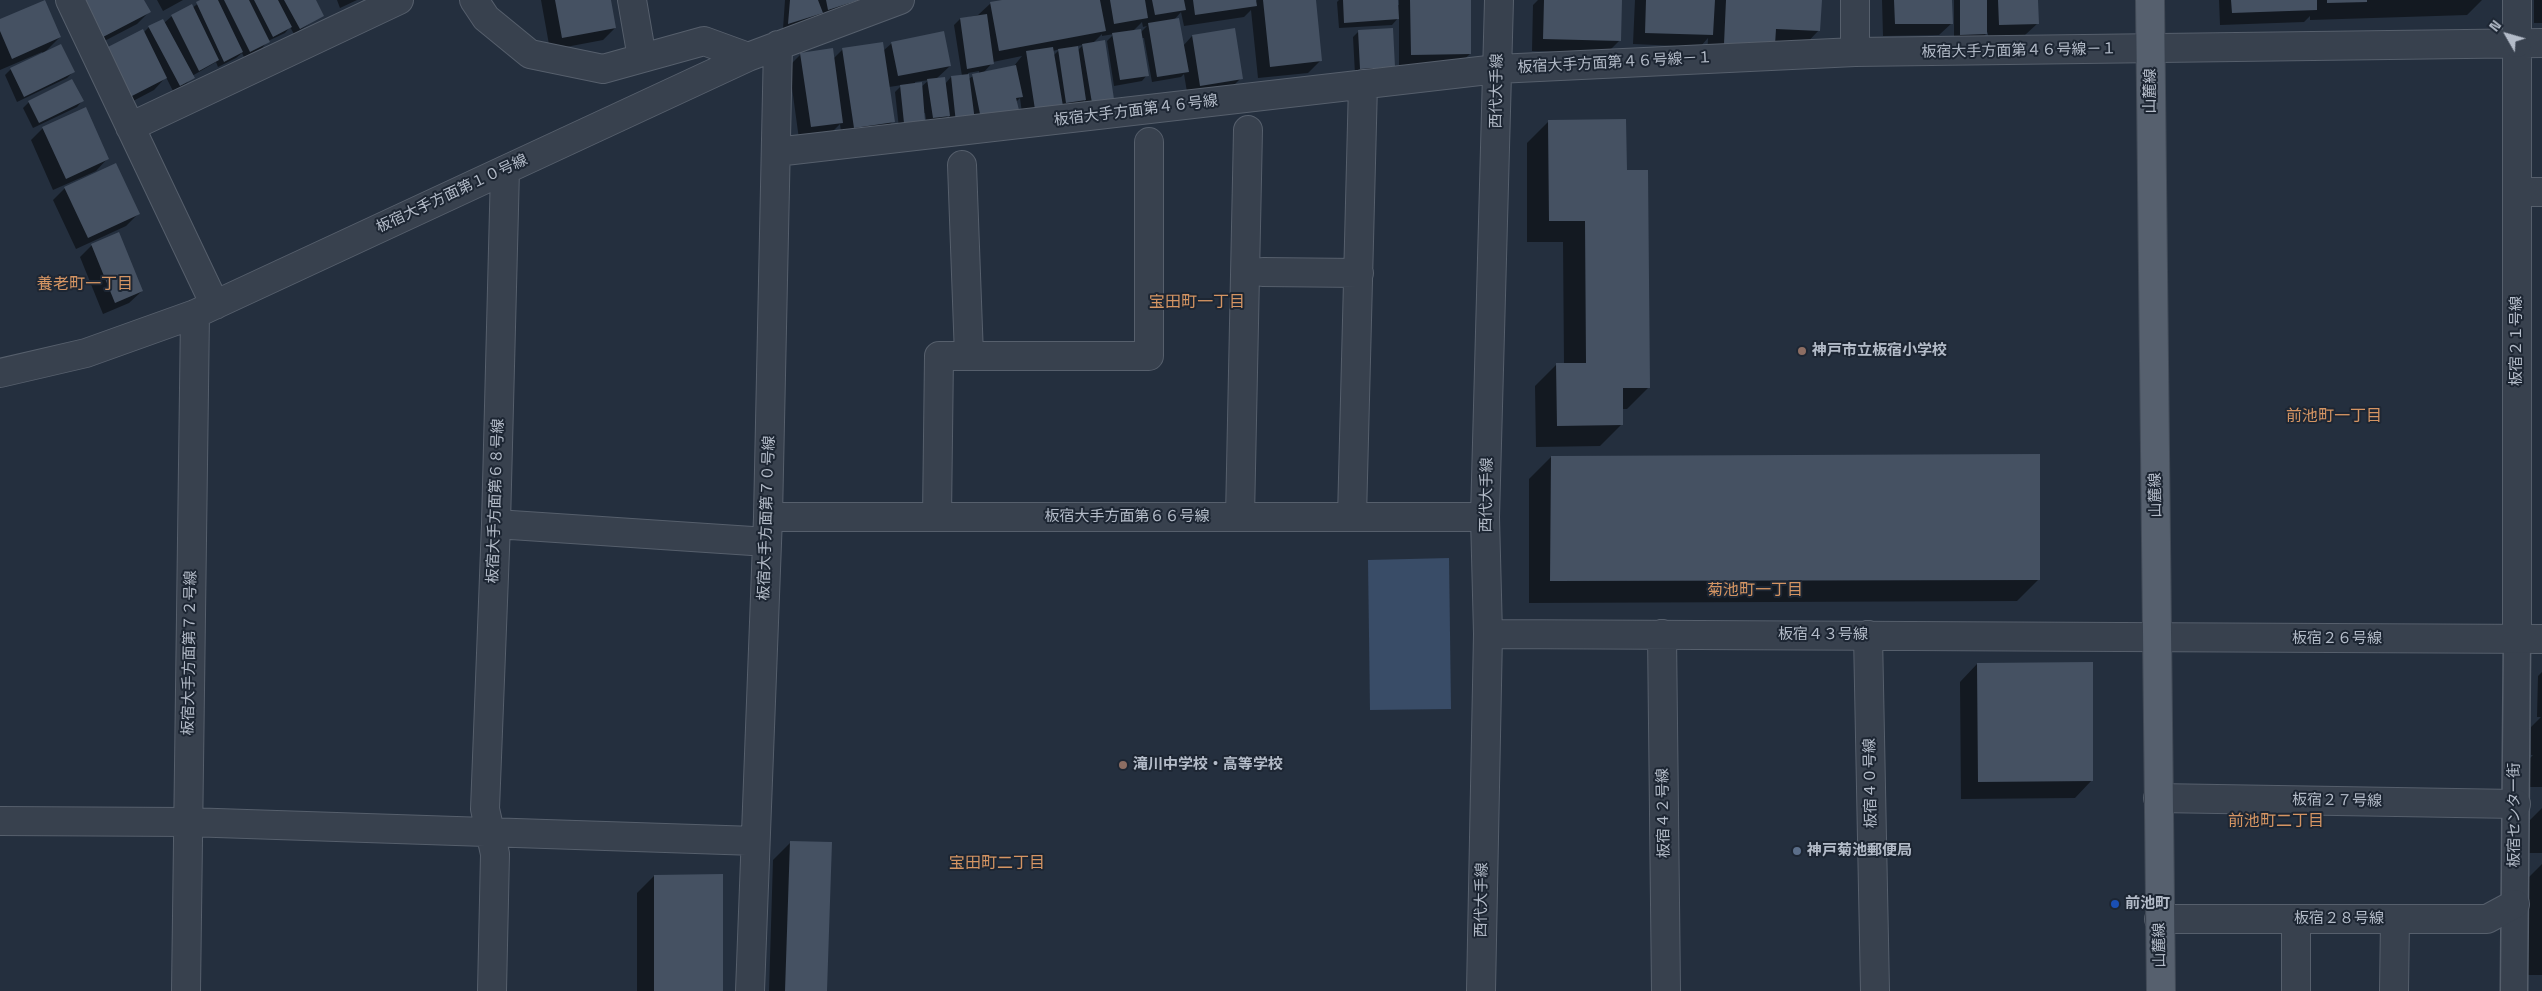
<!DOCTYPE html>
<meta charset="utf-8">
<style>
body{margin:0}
#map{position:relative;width:2542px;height:991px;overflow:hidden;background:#242f3e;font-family:"Space Grotesk",sans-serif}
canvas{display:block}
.north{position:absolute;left:2482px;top:10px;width:50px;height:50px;-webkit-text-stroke:4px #1d2633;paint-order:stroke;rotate:308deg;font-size:14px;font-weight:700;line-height:20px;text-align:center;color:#b4bcc9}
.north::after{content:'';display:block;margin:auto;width:18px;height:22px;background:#b4bcc9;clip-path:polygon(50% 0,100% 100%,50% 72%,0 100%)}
</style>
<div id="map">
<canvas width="2542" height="991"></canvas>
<div class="north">N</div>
</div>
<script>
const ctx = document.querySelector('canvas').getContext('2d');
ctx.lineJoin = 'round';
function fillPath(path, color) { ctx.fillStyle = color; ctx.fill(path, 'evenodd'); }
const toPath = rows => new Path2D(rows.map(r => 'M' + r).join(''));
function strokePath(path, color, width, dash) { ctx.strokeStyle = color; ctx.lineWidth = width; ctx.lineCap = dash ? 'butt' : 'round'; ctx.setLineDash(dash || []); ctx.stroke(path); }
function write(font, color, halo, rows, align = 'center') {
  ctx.font = font + ' "Space Grotesk","Noto Sans JP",sans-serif'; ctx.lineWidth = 4; ctx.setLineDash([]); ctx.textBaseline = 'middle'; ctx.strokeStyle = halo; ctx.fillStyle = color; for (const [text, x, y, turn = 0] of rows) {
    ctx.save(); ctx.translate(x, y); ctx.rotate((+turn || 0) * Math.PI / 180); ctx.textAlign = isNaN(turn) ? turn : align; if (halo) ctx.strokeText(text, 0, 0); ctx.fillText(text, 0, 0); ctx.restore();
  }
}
fillPath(toPath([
 [1449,558,1451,709,1370,710,1368,560]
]), '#394c67');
fillPath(toPath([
 [143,0,149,12,137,24,91,48,72,10],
 [157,0,183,0,163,11],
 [203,0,314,0,323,15,294,34,290,27,285,33,268,41,262,48,244,57,242,53,236,58,218,67,216,62,192,76,187,83,173,91,166,77,154,90,118,109,143,33,149,27,163,20,164,23,172,16,192,8],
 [337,0,357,0,340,8],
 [541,0,610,0,615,28,603,40,550,50],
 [785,0,871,0,783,29],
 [1008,0,1255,0,1255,2,1257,0,1315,0,1320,61,1308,73,1258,78,1251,10,1244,17,1184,26,1181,12,1174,20,1183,46,1192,36,1234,29,1241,78,1229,90,1188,98,1184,74,1181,77,1152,82,1144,38,1141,38,1147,75,1142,81,1114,86,1107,41,1114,34,1102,36,1102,34,1092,44,1113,99,1107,105,1086,108,1085,100,1079,106,1024,128,1020,98,1016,102,951,128,949,115,943,121,927,124,925,113,923,113,924,121,918,127,899,128,895,92,902,85,889,87,893,121,881,134,842,139,840,124,829,135,799,139,789,66,801,54,833,59,843,49,883,51,892,43,950,66,936,79,945,84,951,77,962,76,954,25,960,19,978,15,991,3],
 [1142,22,1143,27,1147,26,1140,33,1133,31],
 [1083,45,1078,50,1077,46],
 [1060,49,1053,56,1053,51],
 [1022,56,1014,66,984,72,993,62],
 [979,71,979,73,968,79,968,73],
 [929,80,921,87,915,84,915,82],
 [1339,0,1396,0,1397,5,1399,5,1399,0,1469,0,1470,54,1457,66,1399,67,1399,17,1392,25,1339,28,1337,2],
 [1538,0,1621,0,1619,41,1607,53,1532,51,1533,5],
 [1635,0,1820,0,1819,30,1802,48,1707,61,1708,38,1700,47,1633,44],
 [1882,0,1951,0,1952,23,1939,35,1883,36],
 [1954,0,2037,0,2038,23,2025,35,1988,37,1988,32,1980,40,1954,40],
 [2219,0,2482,0,2467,15,2310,20,2310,16,2304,22,2220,25],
 [2534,0,2542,0,2542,23,2534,23],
 [0,21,60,37,44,53,73,72,67,78,17,102,5,75,11,69,43,54,42,52,0,70],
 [1359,31,1394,66,1388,72,1355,74,1353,37],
 [82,101,77,107,33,128,23,108,29,102],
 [1549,121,1625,171,1649,387,1627,409,1622,409,1622,424,1600,446,1536,447,1535,386,1557,364,1564,364,1563,242,1527,242,1527,143],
 [43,128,108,158,96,171,53,190,31,140],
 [65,188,138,214,126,226,76,249,53,200],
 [92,245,142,291,129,303,103,314,80,257],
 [1551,457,2039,579,2017,601,1529,603,1529,479],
 [1977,664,2092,780,2075,798,1961,799,1960,682],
 [2542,672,2542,787,2530,787,2530,758,2533,755,2531,755,2531,727,2541,717,2537,717,2538,676],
 [2542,808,2542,853,2529,853,2530,820],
 [791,842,826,991,769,991,773,860],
 [2542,864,2542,975,2527,975,2529,877],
 [654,876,722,991,637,991,637,893]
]), '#0007');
fillPath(toPath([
 [45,0,61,37,12,59,0,31,0,19],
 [85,0,144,0,151,12,103,37],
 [200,0,218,0,243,52,224,62,196,2],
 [224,0,249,0,270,42,250,52],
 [254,0,278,0,292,27,273,37],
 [284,0,316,0,324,16,300,29],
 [555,0,611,0,616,28,562,38],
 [790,0,818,0,823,13,788,24],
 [826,0,859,0,828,10],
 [1002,0,1100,0,1106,31,999,51,990,2],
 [1110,0,1145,0,1148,18,1114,24],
 [1152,0,1184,0,1186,10,1155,15],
 [1193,0,1256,0,1257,6,1195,15],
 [1263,0,1316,0,1322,61,1270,67],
 [1343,0,1398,0,1399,19,1344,23],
 [1410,0,1471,0,1471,54,1411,55],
 [1544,0,1622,0,1621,41,1543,39],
 [1646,0,1715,0,1713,35,1645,33],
 [1726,0,1822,0,1820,31,1776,29,1775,45,1724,44],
 [1894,0,1952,0,1953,24,1895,24],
 [1960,0,1987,0,1987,34,1960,35],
 [1998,0,2038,0,2039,24,1999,25],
 [2231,0,2317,0,2317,10,2232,13],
 [2327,0,2367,0,2367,2,2327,3],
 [192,4,219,60,199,71,171,15],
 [987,14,994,64,967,69,960,18],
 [1179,18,1189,72,1157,77,1148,23],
 [163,19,195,78,180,86,148,26],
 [1235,28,1243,79,1200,86,1192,35],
 [1393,28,1395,67,1360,69,1358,30],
 [143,29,167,78,130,97,104,49],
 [1141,29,1149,76,1120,80,1112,33],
 [944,31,951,66,898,76,891,42],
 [1105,40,1114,99,1092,103,1082,44],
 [883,42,895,122,854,128,842,48],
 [61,44,75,72,24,97,10,68],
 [1078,46,1086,100,1066,103,1058,49],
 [1053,47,1064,112,1036,116,1026,51],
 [833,48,843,123,811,127,800,53],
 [1016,65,1023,97,1016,98,1019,110,981,119,972,74],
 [969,74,975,121,956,123,951,76],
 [945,77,950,116,933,118,927,79],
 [72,79,84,101,39,123,28,101],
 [922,82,925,121,904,123,900,85],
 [86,107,109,159,66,179,42,127],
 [1626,119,1627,170,1648,170,1650,388,1623,388,1623,425,1557,426,1556,363,1586,363,1585,221,1549,221,1548,120],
 [116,163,140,214,88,238,64,187],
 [119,232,143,291,115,303,91,244],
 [2040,454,2040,580,1550,581,1551,456],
 [2093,662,2093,781,1978,782,1977,663],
 [790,841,832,842,827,991,785,991],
 [723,874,723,991,654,991,654,875]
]), '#455162');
const pedestrian = toPath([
 [2514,991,2517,639]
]);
const minor = toPath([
 [70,0,215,305],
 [474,0,486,18,530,54,603,69,704,41,748,57],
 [632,0,642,58],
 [1855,0,1855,52],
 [130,127,399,0],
 [776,152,1497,69,1855,52,2542,43],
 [962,165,969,356],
 [2517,192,2542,192],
 [1263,272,1359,273],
 [0,373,86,353,195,314,748,57,900,0],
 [768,517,1485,517],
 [937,517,939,356,1149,356,1149,142],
 [1240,517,1248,130],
 [1352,517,1363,84],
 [496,524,767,542],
 [1488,634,2542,639],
 [1662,634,1666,991],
 [1868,635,1875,991],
 [2517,639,2517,43],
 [2158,798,2516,804],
 [0,821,187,822,755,841],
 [2159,919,2487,919,2515,904],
 [2296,919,2296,991],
 [186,991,195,314],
 [492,991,495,854,485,809,496,524,505,170],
 [750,991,768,517,778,45],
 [1481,991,1488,634,1485,517,1499,0],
 [2394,991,2395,919]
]);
const tertiary = toPath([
 [2517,43,2517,0]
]);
const primary = toPath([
 [2150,0,2161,991]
]);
strokePath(pedestrian, '#565f6c', 29);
strokePath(minor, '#565f6c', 30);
strokePath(tertiary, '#565f6c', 30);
strokePath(primary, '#414a57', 30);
strokePath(pedestrian, '#38414e', 26);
strokePath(minor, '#38414e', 28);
strokePath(tertiary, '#38414e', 28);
strokePath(primary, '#56606e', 28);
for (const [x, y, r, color] of [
 [1802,351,5,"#8d6e63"],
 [1123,765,5,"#8d6e63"],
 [1797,851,5,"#5c6f8a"],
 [2115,904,5,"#1a4fb4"]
]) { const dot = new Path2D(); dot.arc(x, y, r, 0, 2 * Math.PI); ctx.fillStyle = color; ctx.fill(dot); strokePath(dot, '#1d2633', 2); }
write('15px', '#b4bcc9', '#1d2633', [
 ["板宿大手方面第４６号線－１",2019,51,-1],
 ["板宿大手方面第４６号線－１",1615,63,-3],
 ["西代大手線",1497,91,-89],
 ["山麓線",2151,91,-90],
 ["板宿大手方面第４６号線",1136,111,-7],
 ["板宿大手方面第１０号線",452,194,-25],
 ["板宿２１号線",2517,341,-90],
 ["西代大手線",1487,495,-89],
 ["山麓線",2156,495,-91],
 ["板宿大手方面第６８号線",496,501,-88],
 ["板宿大手方面第６６号線",1127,517],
 ["板宿大手方面第７０号線",767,518,-88],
 ["板宿４３号線",1823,635],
 ["板宿２６号線",2337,639],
 ["板宿大手方面第７２号線",190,653,-89],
 ["板宿４０号線",1871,783,-91],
 ["板宿２７号線",2337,801,1],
 ["板宿４２号線",1664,813,-91],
 ["板宿センター街",2515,815,-90],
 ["西代大手線",1482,900,-89],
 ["板宿２８号線",2339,919],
 ["山麓線",2160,945,-91]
]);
write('bold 15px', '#b4bcc9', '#1d2633', [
 ["神戸市立板宿小学校",1812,351],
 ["滝川中学校・高等学校",1133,765],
 ["神戸菊池郵便局",1807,851],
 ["前池町",2125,904]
], 'left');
write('16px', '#d59563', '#1d2633', [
 ["養老町一丁目",85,285],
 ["宝田町一丁目",1197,303],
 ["前池町一丁目",2334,417],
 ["菊池町一丁目",1755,591],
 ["前池町二丁目",2276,822],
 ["宝田町二丁目",997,864]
]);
</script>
